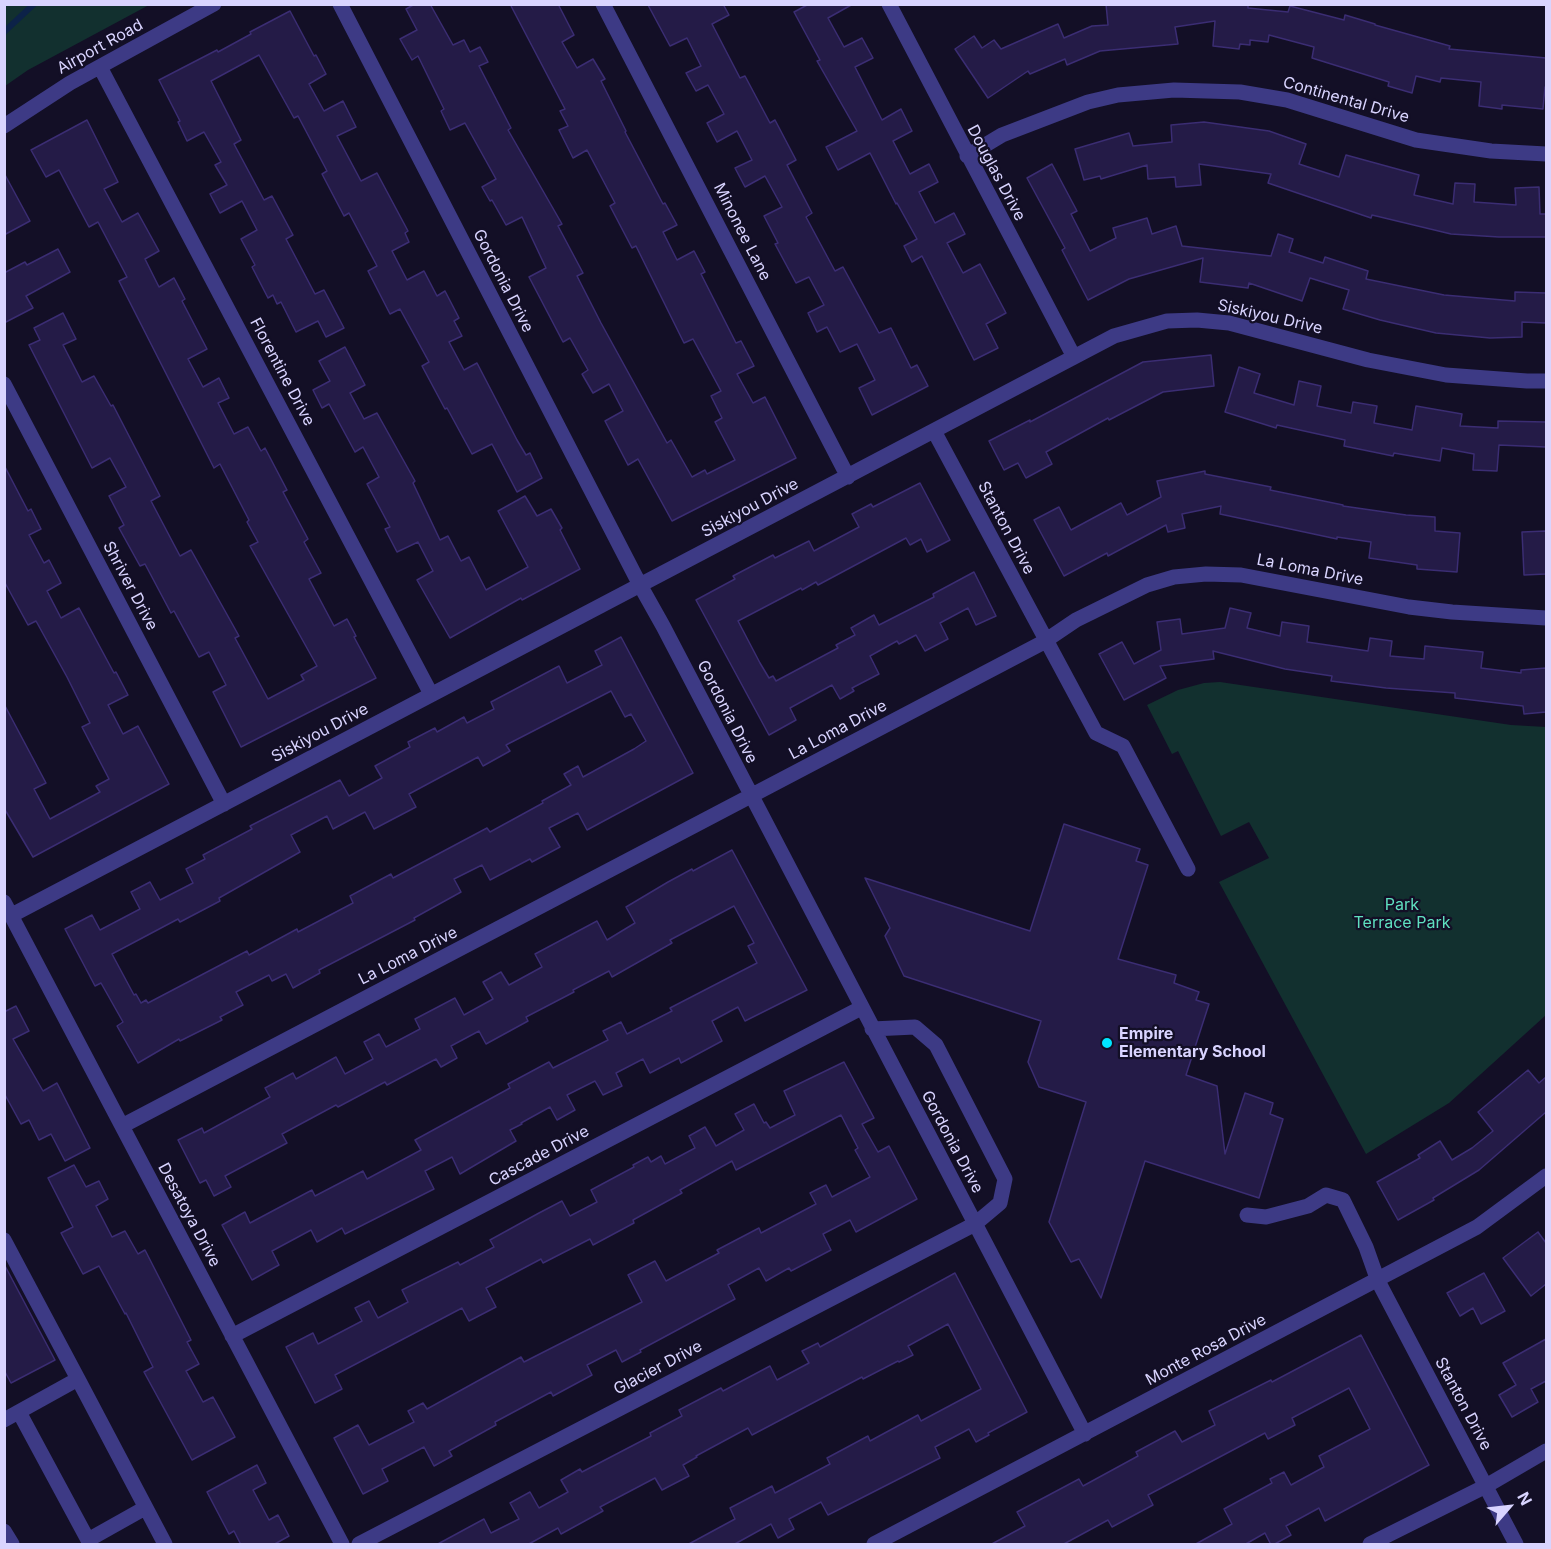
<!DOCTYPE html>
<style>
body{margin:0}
#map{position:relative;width:1551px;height:1549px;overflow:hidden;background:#130f26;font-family:Inter,sans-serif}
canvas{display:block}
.frame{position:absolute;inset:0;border:6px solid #d9d4ff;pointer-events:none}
.north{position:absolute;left:1479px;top:1477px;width:60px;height:60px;-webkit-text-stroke:4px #130f26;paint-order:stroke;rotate:62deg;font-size:16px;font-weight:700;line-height:24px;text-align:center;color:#d9d4ff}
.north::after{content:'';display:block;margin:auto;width:21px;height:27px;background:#d9d4ff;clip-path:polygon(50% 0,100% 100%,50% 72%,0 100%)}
</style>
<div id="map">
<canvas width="1551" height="1549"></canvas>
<div class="frame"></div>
<div class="north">N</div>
</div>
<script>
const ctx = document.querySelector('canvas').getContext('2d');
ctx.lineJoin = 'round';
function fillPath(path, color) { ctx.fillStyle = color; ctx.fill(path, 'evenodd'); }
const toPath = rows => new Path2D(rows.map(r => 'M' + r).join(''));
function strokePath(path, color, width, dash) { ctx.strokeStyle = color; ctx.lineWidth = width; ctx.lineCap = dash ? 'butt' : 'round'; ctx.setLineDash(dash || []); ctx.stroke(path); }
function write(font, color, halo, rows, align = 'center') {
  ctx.font = font + ' Inter,sans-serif'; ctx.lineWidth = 4.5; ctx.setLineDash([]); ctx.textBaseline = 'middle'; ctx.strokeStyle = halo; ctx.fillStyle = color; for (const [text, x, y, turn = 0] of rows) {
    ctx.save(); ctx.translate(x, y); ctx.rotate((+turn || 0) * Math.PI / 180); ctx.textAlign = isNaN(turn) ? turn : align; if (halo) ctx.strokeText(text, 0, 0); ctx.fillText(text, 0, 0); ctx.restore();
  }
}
fillPath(toPath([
 [5,4,149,4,149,5,28,70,5,86],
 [1220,682,1511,725,1546,727,1546,1015,1449,1103,1366,1154,1219,882,1269,858,1249,822,1221,836,1178,751,1172,754,1147,705,1178,690,1204,683]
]), '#12302f');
strokePath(toPath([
 [4,32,34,4]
]), '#0c2248', 6);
const building = toPath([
 [415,4,430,4,453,45,464,40,470,52,480,47,488,62,479,66,511,128,508,130,562,224,558,226,583,273,577,276,601,323,667,443,671,440,692,477,705,470,707,474,735,460,715,422,722,418,711,396,721,391,693,339,684,343,636,246,632,248,610,206,615,203,587,150,573,158,559,130,568,126,560,111,565,109,510,4,558,4,574,35,562,42,577,68,593,59,605,79,601,81,626,131,625,132,663,204,665,203,677,225,663,232,677,260,694,251,705,272,701,274,736,343,741,341,754,366,737,374,753,403,765,397,796,458,672,521,638,459,628,465,605,421,623,411,609,384,593,393,582,374,588,370,570,338,563,342,529,277,546,268,522,217,506,225,492,200,490,201,482,187,496,179,465,123,450,130,441,111,444,109,418,56,412,60,400,39,417,30,406,9,415,4],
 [723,4,729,15,712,24,740,78,745,76,770,123,775,120,796,160,787,165,812,213,806,217,835,271,843,267,879,333,891,328,911,368,917,365,928,386,872,415,859,388,875,380,857,344,840,352,827,327,817,332,808,313,824,305,809,277,796,283,775,244,778,243,764,216,782,207,765,176,745,187,735,168,752,160,737,131,717,142,707,123,724,114,708,85,696,91,686,73,701,66,687,38,670,46,648,5,723,4],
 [809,4,853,4,828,18,844,47,862,38,873,58,855,67,882,120,901,109,912,131,893,141,910,174,929,164,938,182,919,192,935,223,954,213,965,234,947,243,963,273,980,264,1006,313,986,324,998,348,974,360,922,256,912,262,904,246,917,239,897,203,896,204,870,153,838,170,826,147,857,131,817,61,820,60,794,12,809,4],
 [1106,4,1248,4,1248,8,1288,12,1290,6,1344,20,1345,15,1375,24,1375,25,1450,46,1449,49,1546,58,1546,87,1545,87,1543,109,1502,105,1502,109,1479,106,1481,82,1441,78,1440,82,1416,76,1412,93,1388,86,1389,82,1312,58,1314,47,1269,35,1268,42,1250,40,1250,45,1240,44,1239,49,1213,46,1215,21,1175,27,1178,44,1100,51,1067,65,1065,59,1030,74,1028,71,988,98,955,49,974,36,982,48,994,40,1001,49,1058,24,1064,38,1092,26,1108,25,1106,4],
 [290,11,314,56,316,55,326,74,309,84,324,111,343,101,356,127,337,136,361,181,377,173,408,231,405,233,409,242,392,251,407,280,424,271,437,296,445,291,459,318,454,321,462,336,449,342,464,370,477,363,517,440,526,455,530,453,542,478,517,492,492,444,472,454,447,408,445,409,422,366,429,362,400,309,390,314,368,271,377,266,349,213,344,216,322,174,327,171,298,116,294,118,259,55,211,81,241,140,234,144,264,200,272,196,293,235,286,239,315,294,324,290,344,328,326,337,318,321,296,332,281,302,277,304,273,295,268,298,252,267,255,265,241,239,257,230,242,201,220,213,210,194,227,185,215,165,221,162,204,132,187,141,178,122,180,121,159,80,217,50,218,52,251,34,250,32,290,11],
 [87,120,118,182,104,189,122,222,138,213,159,251,145,259,159,287,174,278,185,299,182,301,207,349,188,359,203,387,219,378,229,398,218,403,234,434,248,427,261,451,265,448,287,490,283,492,308,539,304,542,321,573,309,579,334,626,347,619,356,636,354,637,376,678,241,747,213,692,226,685,209,652,199,657,174,611,171,613,145,564,140,566,119,528,124,525,109,496,126,487,110,458,92,468,29,345,40,340,34,328,63,313,76,339,63,345,82,382,94,376,111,406,113,405,160,496,151,501,180,556,191,550,239,636,235,638,268,699,304,680,301,675,317,666,250,546,258,542,247,522,249,520,220,464,214,468,119,281,127,277,98,222,89,227,59,170,46,177,31,150,87,120],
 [1204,122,1269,131,1306,144,1299,164,1339,177,1346,155,1419,175,1414,195,1453,204,1455,183,1475,184,1474,202,1516,205,1515,188,1539,187,1540,214,1546,214,1546,237,1499,237,1451,234,1372,215,1371,218,1268,183,1271,174,1199,164,1201,185,1176,187,1175,177,1148,179,1147,165,1101,179,1100,176,1084,180,1075,149,1129,133,1133,146,1172,142,1171,125,1204,122],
 [1052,164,1077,211,1071,214,1090,251,1116,238,1113,228,1147,218,1152,234,1176,226,1182,246,1271,256,1278,234,1293,239,1289,252,1323,263,1325,257,1368,271,1366,279,1444,295,1515,301,1515,292,1546,293,1546,323,1522,322,1522,337,1490,338,1436,333,1380,320,1343,309,1349,290,1310,278,1302,301,1249,283,1248,288,1200,282,1203,258,1129,279,1088,300,1062,250,1065,248,1027,178,1052,164],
 [4,173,30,221,4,235,4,173],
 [58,249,70,272,26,296,33,308,4,323,4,273,25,262,27,265,58,249],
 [345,347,365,385,350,393,364,419,377,413,415,481,413,483,440,540,448,536,461,561,469,557,486,590,528,567,498,511,525,496,537,516,551,509,562,528,560,530,580,569,522,600,521,598,450,638,417,580,433,571,418,542,397,552,385,529,390,527,367,484,379,477,363,447,355,452,329,404,322,408,313,390,330,381,319,361,345,347],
 [1211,355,1214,386,1163,392,1109,420,1108,418,1046,452,1052,464,1026,478,1018,463,1004,470,989,441,1030,420,1030,422,1143,362,1211,355],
 [1239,367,1260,374,1254,393,1294,405,1299,381,1321,386,1317,406,1351,413,1353,402,1377,406,1374,423,1412,430,1416,406,1462,414,1460,426,1498,428,1498,421,1546,422,1546,447,1499,445,1497,471,1473,470,1474,454,1442,448,1440,461,1394,453,1393,456,1344,446,1345,440,1277,425,1276,428,1225,412,1239,367],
 [4,465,28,511,31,509,41,529,29,535,44,563,49,560,61,583,47,591,61,618,79,608,114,673,116,672,128,695,108,705,123,734,138,726,169,784,33,857,4,808,4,704,46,783,34,789,50,819,100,792,96,786,109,779,82,727,90,723,67,677,36,621,28,625,4,581,4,465],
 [1205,471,1205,474,1271,487,1270,490,1343,505,1343,506,1406,515,1435,517,1435,531,1460,533,1457,572,1417,569,1417,565,1369,558,1371,542,1337,537,1337,539,1220,514,1221,506,1182,514,1185,528,1168,532,1166,525,1108,556,1107,553,1064,576,1034,520,1059,507,1071,530,1121,503,1127,515,1161,497,1157,481,1205,471],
 [920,483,950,540,927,552,921,539,910,545,906,538,818,585,816,582,802,590,801,588,738,621,760,663,769,678,773,676,776,681,838,648,836,645,855,635,851,628,874,615,879,625,934,597,933,594,974,572,996,616,976,625,968,608,940,623,948,639,925,651,916,635,899,644,897,641,870,656,879,674,852,688,854,691,840,699,832,685,790,708,796,720,769,735,696,600,735,579,733,576,773,555,775,558,809,541,814,551,859,527,852,514,871,504,873,507,920,483],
 [1546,531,1546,574,1524,575,1522,532,1546,531],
 [1230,608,1251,613,1247,628,1280,636,1282,622,1309,626,1307,642,1368,651,1370,638,1392,641,1390,656,1424,659,1425,646,1483,652,1481,668,1521,673,1521,670,1546,668,1546,712,1524,714,1523,706,1455,698,1455,693,1386,688,1331,681,1332,676,1285,669,1213,651,1214,659,1160,666,1166,678,1124,700,1099,654,1122,642,1134,664,1161,650,1157,622,1180,619,1182,634,1225,628,1230,608],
 [621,637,693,773,587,830,578,813,549,828,560,847,532,862,530,859,490,880,482,865,454,879,461,892,414,918,415,920,319,970,320,973,293,988,286,974,272,981,269,975,236,992,243,1005,220,1017,222,1020,180,1041,179,1039,138,1063,117,1026,123,1022,101,983,95,986,65,929,92,915,100,930,140,909,131,892,150,882,160,900,193,883,186,869,205,859,203,855,252,829,250,826,340,780,349,796,382,778,375,766,410,747,408,742,435,728,437,732,464,717,467,723,494,709,491,702,559,666,567,683,602,665,595,651,621,637],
 [611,691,625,717,631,714,646,741,634,749,583,777,578,766,564,774,571,785,542,801,543,803,490,832,487,828,393,878,391,874,350,896,353,903,298,932,297,929,249,955,247,951,148,1003,146,1000,141,1003,136,994,134,995,112,954,178,919,180,922,220,901,219,898,300,852,291,835,327,816,333,829,365,812,374,829,416,807,409,794,478,757,483,766,510,751,506,745,611,691],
 [1064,824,1140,849,1136,861,1148,865,1118,959,1176,975,1174,983,1199,992,1196,1000,1209,1004,1186,1075,1217,1086,1225,1154,1245,1093,1273,1103,1270,1114,1283,1119,1259,1198,1145,1161,1101,1298,1079,1259,1071,1262,1049,1222,1086,1102,1039,1087,1028,1062,1041,1021,904,976,885,936,890,928,865,878,1030,931,1064,824],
 [732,850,807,990,745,1021,738,1007,712,1021,722,1041,681,1063,679,1058,650,1073,643,1059,616,1073,622,1086,603,1095,595,1081,567,1095,575,1110,557,1120,550,1107,521,1123,522,1124,510,1130,516,1141,460,1174,452,1157,425,1171,434,1189,345,1234,342,1228,317,1242,311,1230,272,1251,279,1265,252,1280,222,1225,245,1212,250,1223,312,1190,315,1196,363,1171,367,1179,421,1150,415,1140,510,1088,508,1084,549,1062,553,1068,608,1040,603,1031,621,1022,627,1034,672,1011,670,1008,757,963,748,946,754,943,734,906,670,940,672,943,612,977,609,971,573,990,574,992,526,1017,528,1021,486,1044,479,1031,451,1046,457,1058,441,1067,436,1059,387,1085,385,1082,338,1107,336,1105,282,1134,287,1143,225,1176,231,1187,214,1196,206,1180,200,1183,178,1140,202,1128,204,1133,270,1097,265,1088,293,1073,296,1079,336,1057,345,1074,373,1059,364,1042,379,1034,386,1047,420,1029,415,1019,455,998,464,1015,493,999,483,982,501,972,509,985,542,967,535,954,597,921,607,940,635,923,626,907,668,882,692,869,693,871,732,850],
 [16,1006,29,1031,13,1039,43,1091,57,1083,90,1148,65,1161,51,1134,39,1140,29,1120,21,1124,4,1093,4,1012,16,1006],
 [844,1062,874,1118,862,1124,878,1152,889,1146,917,1199,856,1232,850,1220,823,1234,831,1250,791,1271,789,1268,766,1281,759,1268,728,1285,735,1299,640,1350,641,1352,622,1362,616,1350,587,1365,592,1375,553,1396,551,1392,495,1422,496,1425,449,1451,452,1456,434,1466,424,1447,382,1469,388,1481,363,1494,334,1438,358,1425,369,1445,414,1422,408,1411,423,1403,427,1409,521,1357,524,1362,642,1302,628,1275,655,1261,666,1281,719,1253,717,1250,759,1228,761,1233,816,1204,810,1193,826,1185,832,1197,870,1177,855,1150,858,1148,841,1115,736,1170,732,1161,680,1190,682,1193,633,1220,634,1223,593,1245,590,1239,543,1263,541,1259,486,1288,496,1307,469,1321,462,1308,335,1375,342,1389,315,1403,286,1347,313,1333,318,1344,362,1321,355,1308,369,1301,378,1318,408,1302,402,1290,458,1262,460,1265,494,1247,490,1240,539,1213,562,1201,570,1216,597,1202,591,1190,634,1167,633,1165,648,1157,651,1162,661,1156,665,1164,695,1148,689,1136,705,1127,716,1146,744,1130,735,1114,754,1104,764,1123,766,1122,770,1128,795,1115,784,1091,844,1062],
 [1528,1070,1539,1083,1546,1077,1546,1112,1479,1170,1433,1198,1434,1200,1398,1220,1377,1182,1420,1158,1418,1155,1440,1141,1452,1160,1472,1148,1493,1131,1478,1112,1528,1070],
 [74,1165,86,1187,99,1181,108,1199,96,1206,112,1237,125,1231,138,1254,145,1250,191,1340,187,1342,199,1364,186,1371,203,1402,213,1397,235,1437,192,1460,144,1372,153,1367,126,1313,125,1314,99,1266,83,1274,61,1233,73,1227,48,1178,74,1165],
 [1538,1232,1546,1243,1546,1284,1531,1296,1503,1258,1538,1232],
 [4,1264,55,1360,11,1383,4,1370,4,1264],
 [955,1273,1027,1412,988,1433,989,1435,976,1442,969,1429,935,1447,940,1458,828,1515,821,1502,789,1519,794,1529,778,1538,771,1524,733,1545,687,1545,735,1519,730,1508,772,1486,775,1493,830,1464,827,1458,868,1436,870,1441,918,1415,921,1421,981,1389,948,1324,908,1346,913,1355,899,1362,898,1361,863,1379,862,1377,752,1435,748,1428,696,1456,697,1457,683,1465,689,1476,662,1490,655,1478,600,1507,603,1511,561,1534,558,1528,527,1545,436,1545,484,1519,491,1533,519,1519,510,1503,530,1492,539,1508,568,1492,561,1480,580,1469,582,1472,651,1436,650,1433,682,1416,679,1410,721,1388,723,1391,770,1366,777,1380,809,1363,802,1351,818,1343,820,1347,955,1273],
 [1484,1273,1505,1311,1481,1324,1473,1308,1460,1316,1447,1293,1484,1273],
 [1361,1335,1429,1465,1325,1521,1319,1508,1286,1526,1291,1535,1273,1545,1271,1545,1265,1533,1244,1545,1194,1545,1232,1524,1224,1509,1272,1483,1270,1479,1284,1472,1291,1485,1324,1467,1319,1456,1370,1429,1349,1388,1292,1418,1295,1425,1268,1439,1265,1433,1148,1495,1153,1505,1112,1527,1108,1520,1062,1545,990,1545,1025,1526,1017,1512,1079,1479,1083,1486,1138,1456,1136,1452,1175,1431,1182,1442,1215,1425,1209,1411,1271,1380,1272,1382,1361,1335],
 [1546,1339,1546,1381,1531,1389,1538,1402,1512,1417,1499,1395,1516,1385,1503,1363,1546,1339],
 [257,1465,266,1483,253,1490,269,1520,278,1515,289,1536,273,1545,241,1545,234,1531,229,1534,207,1492,257,1465]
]);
fillPath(building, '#241b47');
strokePath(building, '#3b2d73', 1.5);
strokePath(toPath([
 [340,4,640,585,663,626,1085,1434],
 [603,4,848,477],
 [889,4,1074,357],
 [100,67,431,694],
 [4,126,70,83,214,4],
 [967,156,1002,135,1088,102,1118,95,1174,90,1240,92,1287,100,1416,140,1491,151,1546,154],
 [4,384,224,804],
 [934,431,1096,733,1123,746,1188,869],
 [4,902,342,1544],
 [12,915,1114,336,1167,321,1197,320,1229,323,1368,360,1446,375,1527,381,1546,381],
 [122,1126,1042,643,1076,620,1147,585,1174,577,1206,574,1241,575,1409,607,1452,612,1546,618],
 [1247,1215,1266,1217,1308,1206,1326,1195,1343,1200,1366,1247,1378,1281,1516,1544],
 [4,1240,78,1379,4,1420],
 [232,1336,861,1008],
 [78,1379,165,1544],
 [19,1412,88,1540,145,1508],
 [4,1531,12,1544],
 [359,1544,975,1224,1000,1203,1005,1179,936,1045,915,1027,872,1029],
 [874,1544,1477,1227,1546,1176],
 [1370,1544,1486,1486,1546,1451]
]), '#3d3a85', 15);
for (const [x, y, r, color] of [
 [1107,1043,6,"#00e5ff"]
]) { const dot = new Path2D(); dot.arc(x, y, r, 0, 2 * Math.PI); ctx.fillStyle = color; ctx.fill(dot); strokePath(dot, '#130f26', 2); }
write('16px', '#d9d4ff', '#130f26', [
 ["Airport Road",100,47,-29],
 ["Continental Drive",1346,100,16],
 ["Douglas Drive",996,173,62],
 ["Minonee Lane",742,232,63],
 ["Gordonia Drive",503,281,63],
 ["Siskiyou Drive",1270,317,13],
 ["Florentine Drive",282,372,62],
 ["Siskiyou Drive",750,508,-28],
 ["Stanton Drive",1006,528,62],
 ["La Loma Drive",1310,570,11],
 ["Shriver Drive",130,586,62],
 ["Gordonia Drive",727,712,63],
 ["La Loma Drive",838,730,-28],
 ["Siskiyou Drive",320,733,-28],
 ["La Loma Drive",408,956,-27],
 ["Gordonia Drive",952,1142,62],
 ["Cascade Drive",539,1156,-28],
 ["Desatoya Drive",189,1215,62],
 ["Monte Rosa Drive",1206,1350,-28],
 ["Glacier Drive",658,1368,-28],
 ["Stanton Drive",1463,1404,62]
]);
write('16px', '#5fe0c0', '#130f26', [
 ["Park",1402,905],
 ["Terrace Park",1402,923]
]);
write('bold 16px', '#d9d4ff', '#130f26', [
 ["Empire",1119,1034],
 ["Elementary School",1119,1052]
], 'left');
</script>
